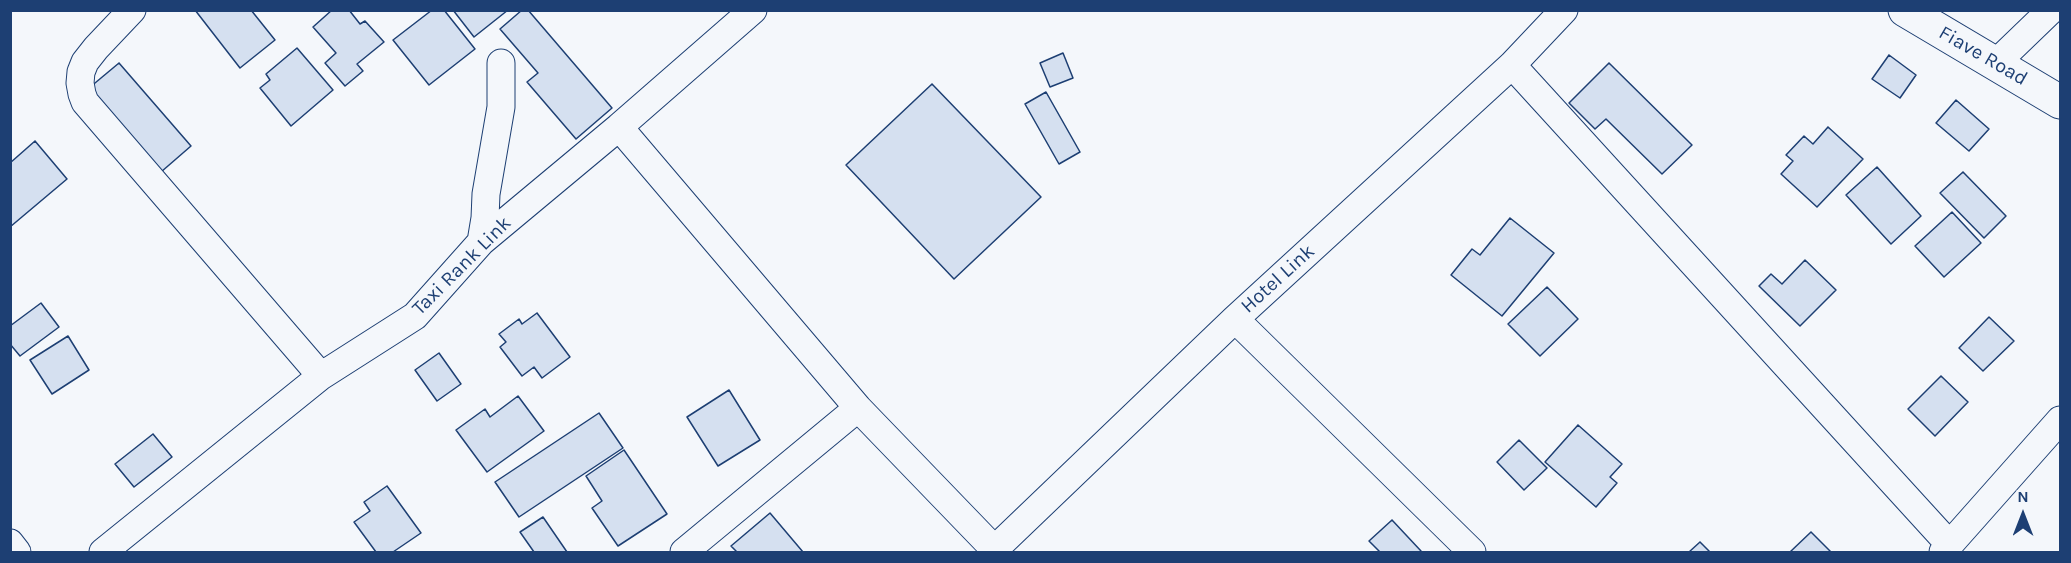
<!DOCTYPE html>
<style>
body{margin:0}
#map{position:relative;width:2071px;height:563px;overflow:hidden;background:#f4f7fb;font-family:Karla,sans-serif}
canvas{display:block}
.frame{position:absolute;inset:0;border:12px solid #1d3f73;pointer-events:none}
.north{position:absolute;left:1993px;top:485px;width:60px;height:60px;-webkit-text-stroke:4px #f4f7fb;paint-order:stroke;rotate:0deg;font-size:16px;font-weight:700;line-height:24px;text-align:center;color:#1d3f73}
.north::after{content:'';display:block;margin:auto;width:21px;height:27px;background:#1d3f73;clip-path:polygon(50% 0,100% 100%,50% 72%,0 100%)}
</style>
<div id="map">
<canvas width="2071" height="563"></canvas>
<div class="frame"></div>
<div class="north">N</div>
</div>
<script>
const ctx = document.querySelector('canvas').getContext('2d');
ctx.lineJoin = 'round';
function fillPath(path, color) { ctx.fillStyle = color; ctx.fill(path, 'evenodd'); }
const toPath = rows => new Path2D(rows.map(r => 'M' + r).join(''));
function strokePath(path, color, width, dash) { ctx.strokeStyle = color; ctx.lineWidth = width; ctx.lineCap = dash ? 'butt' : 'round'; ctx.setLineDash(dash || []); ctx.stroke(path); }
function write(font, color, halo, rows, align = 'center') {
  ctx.font = font + ' Karla,sans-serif'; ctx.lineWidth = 4.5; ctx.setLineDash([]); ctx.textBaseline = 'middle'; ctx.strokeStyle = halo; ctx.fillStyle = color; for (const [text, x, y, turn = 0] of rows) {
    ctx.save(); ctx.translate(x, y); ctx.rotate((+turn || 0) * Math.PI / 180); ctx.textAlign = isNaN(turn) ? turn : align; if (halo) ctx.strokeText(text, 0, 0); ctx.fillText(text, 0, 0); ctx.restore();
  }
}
const building = toPath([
 [195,10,251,10,275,40,240,68,195,10],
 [332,10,349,10,360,24,365,21,384,42,357,64,363,71,345,86,325,63,336,53,313,27,332,10],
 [432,10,444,10,475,49,429,85,393,40,432,10],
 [453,10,508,10,474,37,453,10],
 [522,10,528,10,612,108,576,139,527,82,538,73,500,29,522,10],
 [297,48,333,90,291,126,260,88,270,80,266,74,297,48],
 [1063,53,1073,78,1050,87,1040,63,1063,53],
 [1889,55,1916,75,1900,98,1872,79,1889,55],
 [119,63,191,146,161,172,89,88,119,63],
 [1609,63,1692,145,1662,174,1606,119,1595,129,1569,103,1609,63],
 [932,84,1041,197,954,279,846,165,932,84],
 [1046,92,1080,152,1059,164,1025,104,1046,92],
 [1956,100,1989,129,1969,151,1936,123,1956,100],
 [1828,127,1863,159,1817,207,1781,174,1793,161,1786,155,1804,136,1813,144,1828,127],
 [35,141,67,179,10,227,10,163,35,141],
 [1877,167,1921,216,1891,244,1846,195,1877,167],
 [1963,172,2006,216,1984,238,1940,193,1963,172],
 [1952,212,1981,243,1944,277,1915,246,1952,212],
 [1510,218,1554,253,1502,316,1451,275,1472,249,1480,255,1510,218],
 [1805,260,1836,290,1800,326,1759,286,1771,274,1782,284,1805,260],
 [1547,287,1578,319,1540,356,1508,324,1547,287],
 [41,303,59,327,20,356,10,344,10,326,41,303],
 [537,313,570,357,542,378,534,367,522,376,500,347,506,342,499,334,519,319,522,324,537,313],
 [1989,317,2014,341,1983,371,1959,348,1989,317],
 [68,336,89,370,52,394,30,360,68,336],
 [439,353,461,384,437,401,415,370,439,353],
 [1941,376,1968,402,1935,436,1908,409,1941,376],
 [729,390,760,440,718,466,687,417,729,390],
 [518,396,544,431,487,472,456,430,485,409,490,417,518,396],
 [599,413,623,448,519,517,495,482,599,413],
 [1578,425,1622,464,1610,477,1617,483,1596,507,1545,462,1578,425],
 [153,434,172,457,134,487,115,464,153,434],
 [1519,440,1547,468,1524,490,1497,462,1519,440],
 [624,450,667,514,618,546,592,508,602,501,586,476,624,450],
 [387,486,421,533,393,552,376,552,354,522,370,511,364,502,387,486],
 [770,513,803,552,737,552,731,546,770,513],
 [543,517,567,552,534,552,520,532,543,517],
 [1392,520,1421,551,1420,552,1380,552,1369,541,1392,520],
 [1811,532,1831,552,1790,552,1811,532],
 [1700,542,1710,552,1689,552,1700,542]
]);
fillPath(building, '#d5e0f0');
strokePath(building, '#1d3f73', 1.5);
const minor = toPath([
 [132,10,96,48,85,62,81,72,80,83,82,94,85,102,321,376],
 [1995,64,2051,10],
 [1512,65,1950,545],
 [619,127,858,408,997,552],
 [481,242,485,218,486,194,501,107,501,63],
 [1235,319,1472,552],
 [10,543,17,552],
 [995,549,1235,319,1512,65,1564,10],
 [103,552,321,376,415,316,481,242,619,127,753,10],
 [684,552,858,408],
 [1943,552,2060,420]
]);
const tertiary = toPath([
 [1905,10,2060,102]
]);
strokePath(minor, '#1d3f73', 29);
strokePath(tertiary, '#1d3f73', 35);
strokePath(minor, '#f4f7fb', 27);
strokePath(tertiary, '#f4f7fb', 33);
write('20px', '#1d3f73', '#f4f7fb', [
 ["Fiave Road",1983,56,30],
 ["Taxi Rank Link",462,266,-45],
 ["Hotel Link",1278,279,-42]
]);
</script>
